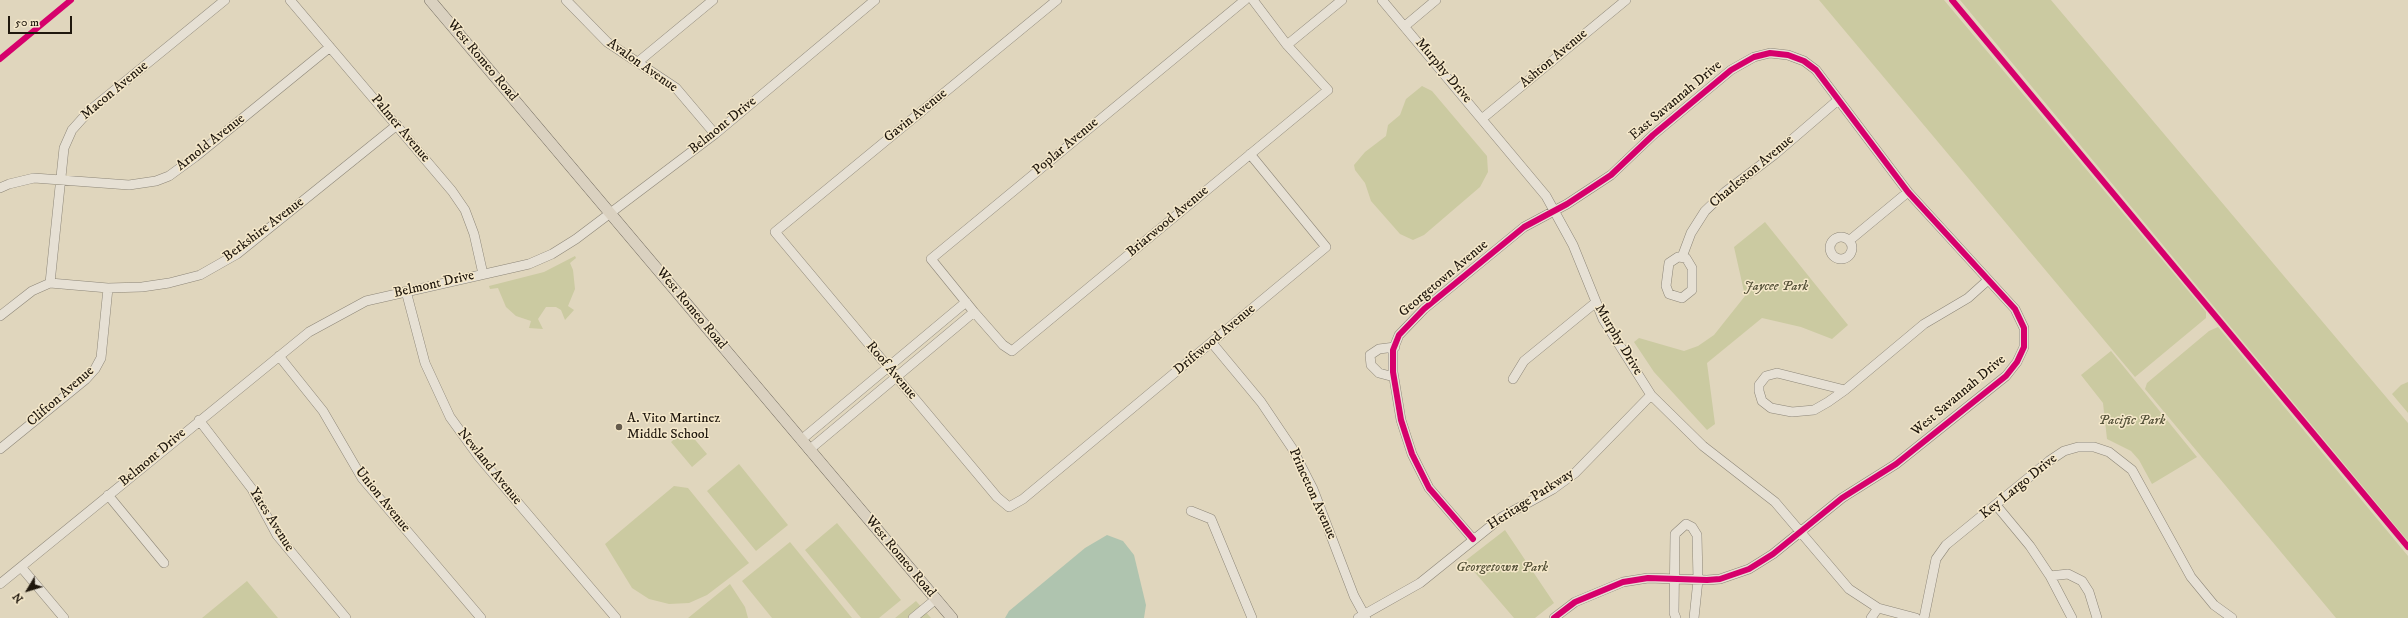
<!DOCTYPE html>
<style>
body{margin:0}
#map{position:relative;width:2408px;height:618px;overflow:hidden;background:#e0d6bd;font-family:"IM FELL DW Pica",serif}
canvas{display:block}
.north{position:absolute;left:8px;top:570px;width:40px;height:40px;-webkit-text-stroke:3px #f5e8ca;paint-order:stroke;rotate:232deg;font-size:11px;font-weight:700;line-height:16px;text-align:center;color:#1f170d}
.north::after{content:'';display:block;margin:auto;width:14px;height:18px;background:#1f170d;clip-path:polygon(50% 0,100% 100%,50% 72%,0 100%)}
.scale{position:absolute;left:8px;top:16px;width:64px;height:18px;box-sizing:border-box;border:2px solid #1f170d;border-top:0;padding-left:5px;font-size:12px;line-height:14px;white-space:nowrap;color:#1f170d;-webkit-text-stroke:3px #f5e8ca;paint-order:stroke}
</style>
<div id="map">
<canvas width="2408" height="618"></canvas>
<div class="north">N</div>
<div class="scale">50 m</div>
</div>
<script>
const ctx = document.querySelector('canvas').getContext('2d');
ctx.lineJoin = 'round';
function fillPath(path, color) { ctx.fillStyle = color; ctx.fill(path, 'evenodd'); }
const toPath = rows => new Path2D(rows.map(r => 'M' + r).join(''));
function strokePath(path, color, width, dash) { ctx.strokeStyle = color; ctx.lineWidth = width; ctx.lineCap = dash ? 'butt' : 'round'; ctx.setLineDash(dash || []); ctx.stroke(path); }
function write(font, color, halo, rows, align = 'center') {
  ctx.font = font + ' "IM FELL DW Pica",serif'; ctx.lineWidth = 3; ctx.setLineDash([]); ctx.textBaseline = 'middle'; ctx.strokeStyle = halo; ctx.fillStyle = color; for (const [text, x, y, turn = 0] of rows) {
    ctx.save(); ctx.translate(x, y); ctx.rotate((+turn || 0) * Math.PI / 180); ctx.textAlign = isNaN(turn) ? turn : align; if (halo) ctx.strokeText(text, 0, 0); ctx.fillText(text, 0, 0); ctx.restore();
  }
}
fillPath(toPath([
 [1819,0,1944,0,2206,312,2206,318,2135,377],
 [1960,0,2051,0,2408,423,2408,541],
 [1422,86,1432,91,1487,156,1488,172,1480,187,1424,235,1413,240,1400,234,1371,201,1365,183,1355,170,1354,165,1365,152,1386,136,1388,125,1400,115,1406,99],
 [1765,222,1848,325,1832,339,1801,327,1762,318,1707,363,1715,424,1707,430,1654,372,1634,342,1639,338,1684,351,1698,346,1714,335,1745,296,1734,247],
 [575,256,576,258,570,263,573,270,575,289,568,306,574,310,565,320,561,310,556,307,546,307,538,319,543,329,529,328,531,321,516,316,506,307,498,288,490,289,489,286,544,272],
 [2218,327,2408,556,2408,618,2336,618,2145,389,2147,383,2209,331],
 [2111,351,2197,457,2152,484,2139,460,2131,451,2107,439,2103,403,2081,375],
 [2408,382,2408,413,2392,394,2401,385],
 [686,429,707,454,692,467,671,442],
 [739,464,788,525,756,551,707,491],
 [674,486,688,488,749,563,707,595,689,603,669,604,649,599,632,588,605,544],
 [837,523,901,600,879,618,861,618,805,550],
 [1505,530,1554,603,1535,618,1514,618,1465,561],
 [790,542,852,618,772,618,742,581],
 [247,581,278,618,202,618],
 [730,584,745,607,748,618,688,618],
 [916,601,931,618,895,618]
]), '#cbcaa1');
fillPath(toPath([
 [1107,535,1123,541,1134,555,1146,605,1144,618,1005,618,1009,611,1085,548]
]), '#afc4af');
const minor = toPath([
 [290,0,452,191,465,210,474,234,483,274],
 [566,0,607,42,676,88,715,134],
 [1057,0,775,232,997,497,1009,507,1023,499,1326,247,1250,154],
 [1245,0,931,259,974,312,1003,345,1012,351,1328,90,1287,45,1253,0],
 [1382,0,1546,196,1573,245,1603,319,1651,395,1703,446,1775,502,1849,589,1878,608,1916,618],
 [1405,26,1436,0],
 [1287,45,1342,0],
 [638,62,713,0],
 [1483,118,1626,0],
 [0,188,9,184,34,178,129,185,156,181,169,176,195,157,330,47],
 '1830 248a11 11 0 1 1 22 0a11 11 0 1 1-22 0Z',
 [1850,240,1908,192],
 [1678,257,1686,258,1692,268,1692,290,1682,298,1669,294,1666,286,1669,263,1678,257],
 [1682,257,1691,233,1705,211,1725,192,1774,155,1838,100],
 [50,283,64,148,72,130,89,111,225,0],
 [406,291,425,363,450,417,479,457,616,618],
 [0,316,32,291,50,283,108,288,142,287,169,283,200,275,237,254,397,125],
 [1212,343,1261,402,1292,448,1313,489,1354,596,1366,618],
 [279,356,323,411,362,478,481,618],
 [1394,377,1379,373,1371,365,1370,355,1379,349,1395,347],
 [1513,379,1524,361,1595,303],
 [1845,390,1777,373,1766,376,1759,385,1759,391,1762,401,1771,408,1792,412,1814,410,1828,402,1845,390,1924,324,1968,298,1988,280],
 [199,420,252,489,277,535,346,618],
 [801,440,966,302],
 [0,449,86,379,95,369,101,358,108,288],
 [809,450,974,312],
 [108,495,164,563],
 [1996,505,2030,546,2050,576,2072,618],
 [1191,511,1211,519,1252,618],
 [1473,539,1429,488,1412,454,1401,420,1393,372,1393,350,1399,335,1424,309,1524,227,1567,204,1611,175,1653,135,1731,70,1754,57,1770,53,1788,55,1804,61,1816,70,1908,192,2015,309,2024,328,2024,347,2017,362,2006,376,1896,464,1842,498,1773,554,1749,569,1720,579,1707,580,1648,578,1623,582,1575,602,1554,618],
 [21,567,64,618],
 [2050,576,2068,574,2082,581,2089,592,2097,618],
 [0,584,309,332,366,301,529,264,552,254,576,239,715,134,875,0],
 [913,618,936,599],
 [1358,618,1420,583,1502,517,1553,489,1575,473,1651,395],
 [1676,618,1674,613,1675,534,1686,524,1692,527,1697,535,1698,580,1694,618],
 [1871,618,1878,608],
 [1924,618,1936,559,1946,545,2049,461,2064,451,2078,447,2094,447,2109,452,2132,470,2191,577,2214,605,2232,618]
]);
const major = toPath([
 [430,0,952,618]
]);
strokePath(minor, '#8d8678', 10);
strokePath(major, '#736c60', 12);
strokePath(minor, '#e6e0d4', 9);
strokePath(major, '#dad1c0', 11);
strokePath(toPath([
 [1952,0,2408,547],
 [0,59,71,0],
 [1473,539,1429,488,1412,454,1401,420,1393,372,1393,350,1399,335,1424,309,1524,227,1567,204,1611,175,1653,135,1731,70,1754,57,1770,53,1788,55,1804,61,1816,70,1908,192,2015,309,2024,328,2024,347,2017,362,2006,376,1896,464,1842,498,1773,554,1749,569,1720,579,1707,580,1648,578,1623,582,1575,602,1554,618]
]), '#d6006c', 6);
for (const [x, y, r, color] of [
 [619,427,4,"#635a4b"]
]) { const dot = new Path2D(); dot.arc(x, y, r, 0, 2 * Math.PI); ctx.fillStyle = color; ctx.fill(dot); strokePath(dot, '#f5e8ca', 1.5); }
write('14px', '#1f170d', '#f5e8ca', [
 ["Ashton Avenue",1554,59,-40],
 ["West Romeo Road",482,61,50],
 ["Avalon Avenue",642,66,35],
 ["Murphy Drive",1443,71,50],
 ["Macon Avenue",115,91,-40],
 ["East Savannah Drive",1676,101,-40],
 ["Gavin Avenue",916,116,-39],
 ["Belmont Drive",723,126,-39],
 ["Palmer Avenue",400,129,50],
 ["Arnold Avenue",211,143,-38],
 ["Poplar Avenue",1066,147,-40],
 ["Charleston Avenue",1752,172,-40],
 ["Briarwood Avenue",1168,222,-40],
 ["Berkshire Avenue",264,230,-37],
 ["Georgetown Avenue",1444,279,-40],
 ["Belmont Drive",434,285,-13],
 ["West Romeo Road",691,309,50],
 ["Driftwood Avenue",1215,340,-40],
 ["Murphy Drive",1618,340,59],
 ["Roof Avenue",891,371,50],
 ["West Savannah Drive",1959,396,-40],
 ["Clifton Avenue",61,397,-41],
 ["Belmont Drive",153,458,-40],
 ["Newland Avenue",489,467,51],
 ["Key Largo Drive",2019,487,-39],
 ["Princeton Avenue",1312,494,66],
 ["Union Avenue",382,500,51],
 ["Heritage Parkway",1531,500,-33],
 ["Yates Avenue",271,520,58],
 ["West Romeo Road",900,557,50]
]);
write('italic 14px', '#555239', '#f5e8ca', [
 ["Jaycee Park",1776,287],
 ["Pacific Park",2132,421],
 ["Georgetown Park",1502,568]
]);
write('14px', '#1f170d', '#f5e8ca', [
 ["A. Vito Martinez",627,419],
 ["Middle School",627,435]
], 'left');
</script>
